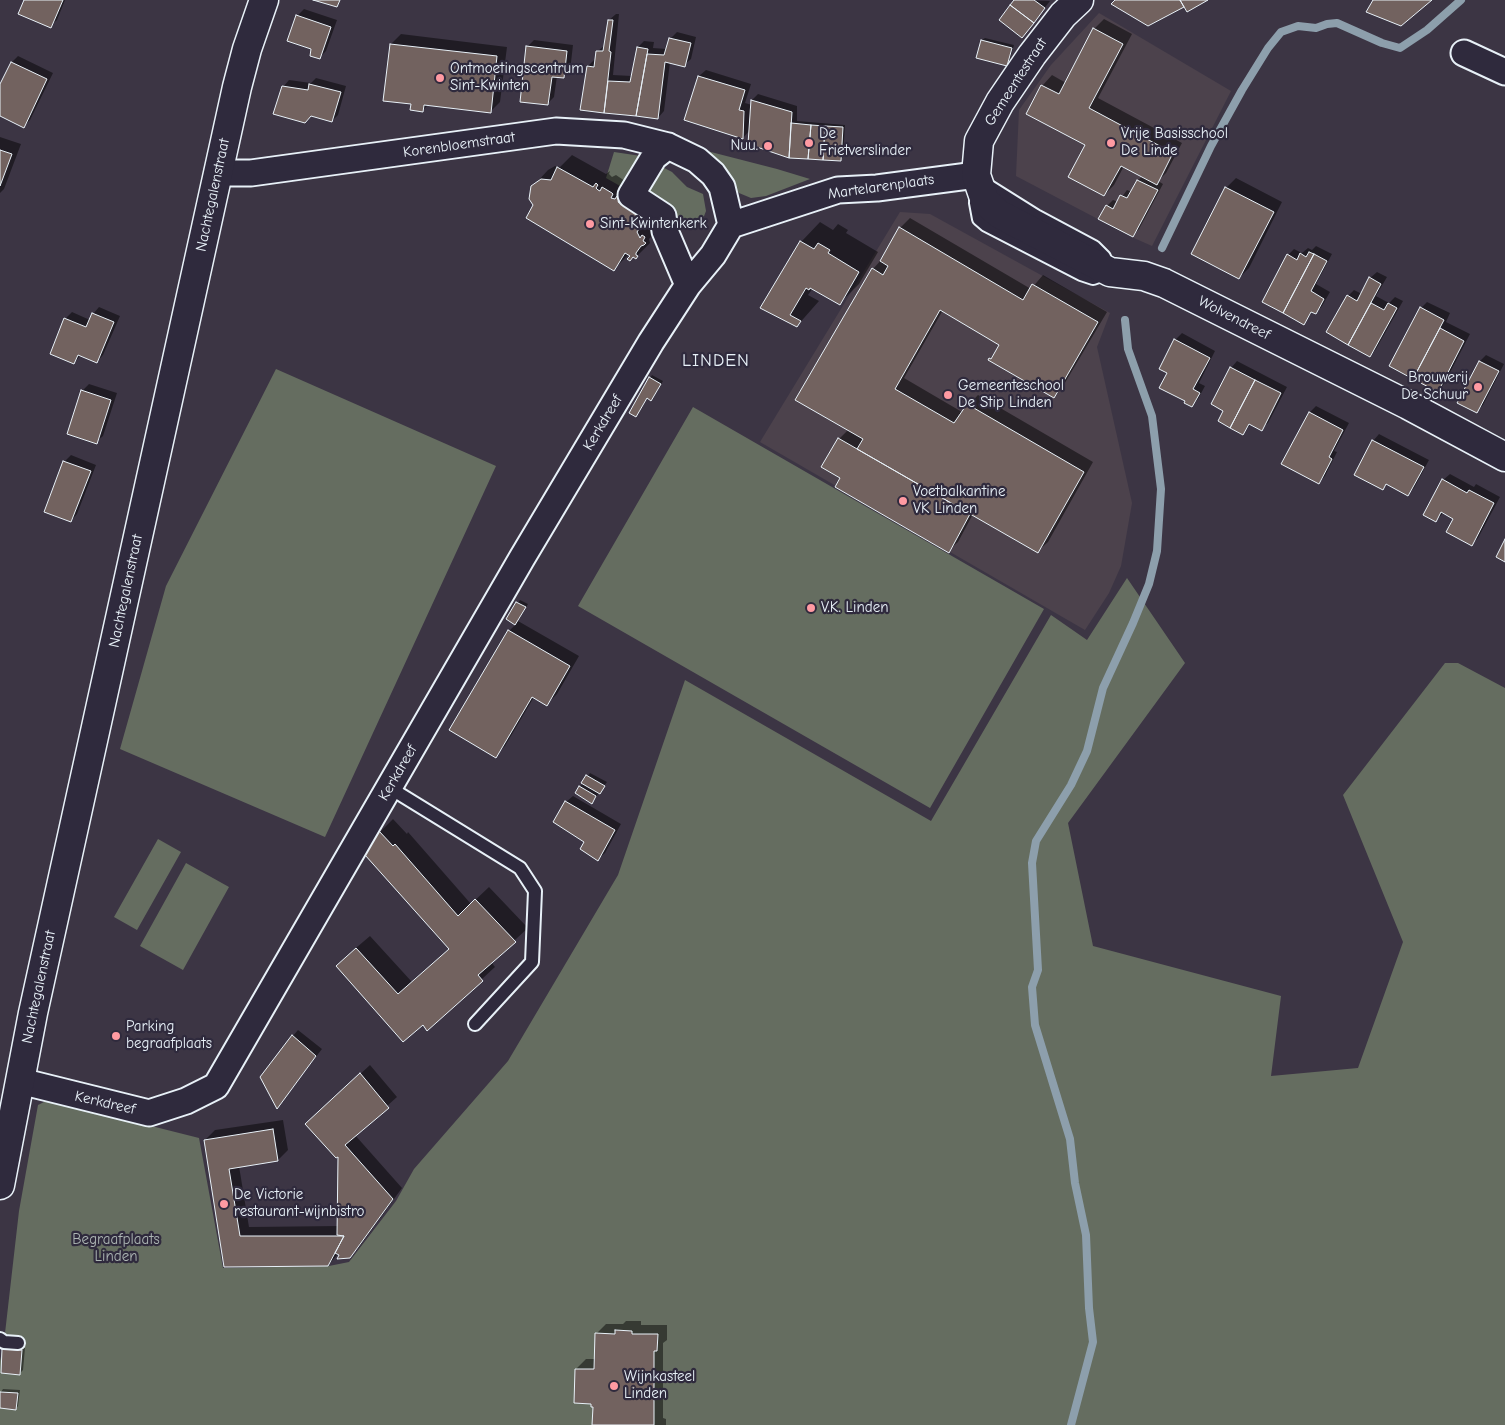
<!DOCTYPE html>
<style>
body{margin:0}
canvas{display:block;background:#3c3544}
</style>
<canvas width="1505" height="1425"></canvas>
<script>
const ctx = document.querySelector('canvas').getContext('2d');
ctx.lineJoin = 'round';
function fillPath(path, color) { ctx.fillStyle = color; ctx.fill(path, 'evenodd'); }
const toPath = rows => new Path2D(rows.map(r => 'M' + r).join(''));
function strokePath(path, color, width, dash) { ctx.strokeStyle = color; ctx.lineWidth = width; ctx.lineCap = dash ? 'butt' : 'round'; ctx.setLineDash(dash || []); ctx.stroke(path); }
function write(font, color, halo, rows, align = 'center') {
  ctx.font = font + ' "Comic Neue",sans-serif'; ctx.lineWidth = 4.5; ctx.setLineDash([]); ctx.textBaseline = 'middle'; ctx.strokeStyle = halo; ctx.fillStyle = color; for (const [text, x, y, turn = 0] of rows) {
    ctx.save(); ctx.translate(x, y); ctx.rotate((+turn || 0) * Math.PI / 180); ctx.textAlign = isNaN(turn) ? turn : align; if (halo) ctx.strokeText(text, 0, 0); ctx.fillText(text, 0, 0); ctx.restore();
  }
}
fillPath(toPath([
 [1099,13,1231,91,1152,246,1134,238,1016,176,1019,110,1051,65],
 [900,212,930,214,1110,313,1097,347,1132,503,1121,566,1109,593,1085,630,760,442]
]), '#4c424c');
fillPath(toPath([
 [707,151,777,169,810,179,766,196,751,198,739,193],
 [614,152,641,156,672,172,687,187,703,194,706,211,701,224,682,221,606,178],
 [276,369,496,466,325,837,120,749,166,586],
 [693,407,1044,609,930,808,578,606],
 [1127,578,1185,663,1068,823,1093,946,1281,996,1271,1076,1358,1068,1403,942,1343,795,1445,663,1458,663,1505,688,1505,1425,0,1425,0,1361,4,1342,19,1211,38,1105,48,1100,199,1138,223,1268,329,1266,349,1262,396,1201,414,1169,508,1061,618,875,685,680,931,821,1051,615,1087,640],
 [158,839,181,852,137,930,114,917],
 [186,863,229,887,183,970,140,946]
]), '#656d60');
fillPath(toPath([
 [26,0,65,0,57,20,50,26],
 [1016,0,1050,1,1022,37],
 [304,9,337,20,326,51,320,57,312,49,297,16],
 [616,14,619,14,613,75,632,76,638,47,644,41,654,42,653,48,667,49,670,39,677,32,696,37,691,59,684,65,670,62,664,111,658,118,582,109,588,66,594,60,596,60,598,51,605,45,609,20],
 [1104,19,1132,34,1098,98,1182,143,1166,173,1158,181,1163,184,1139,229,1133,235,1107,206,1113,200,1118,202,1127,190,1132,192,1138,180,1143,176,1124,166,1114,185,1104,195,1087,144,1028,113,1043,85,1052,75,1066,83,1094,29],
 [401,34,507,47,500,102,490,112,428,105,423,110,412,103,391,44],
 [985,38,1014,45,1009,62,1007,64,982,40],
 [534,40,573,45,570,71,563,77,557,76,554,97,548,103,527,47],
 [18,56,53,73,30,120,24,126,0,115,0,87,12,62],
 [706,70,751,84,745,103,752,105,752,100,758,94,797,106,797,121,845,125,843,157,840,160,750,130,743,138,685,120,699,76],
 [316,78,346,86,338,115,332,121,283,87,289,80,311,83],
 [0,137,21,144,4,189,0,193],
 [572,155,606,174,610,171,609,174,612,177,616,175,625,181,623,184,657,231,649,239,650,243,636,257,629,254,614,269,535,204,535,184,548,170,555,166,560,167],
 [1236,178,1282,202,1249,268,1239,278,1226,188],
 [910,218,1031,289,1043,275,1107,312,1063,386,1053,396,990,359,1001,344,943,310,904,378,962,412,978,395,1093,462,1048,542,1038,551,973,514,958,542,948,551,842,478,822,467,839,439,848,430,873,269,882,259,900,228],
 [820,222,833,230,838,224,848,230,846,233,878,252,859,284,839,304,813,288,808,295,819,301,797,326,762,308,801,242],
 [1316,246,1332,254,1316,284,1330,292,1322,306,1316,313,1313,311,1304,323,1288,255,1294,249,1302,253,1308,248,1312,250],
 [1377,272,1387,277,1376,296,1389,303,1395,297,1403,301,1376,349,1370,356,1328,332,1348,296,1354,290,1362,294,1370,278],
 [1427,302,1450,313,1446,322,1470,334,1444,384,1438,390,1391,366,1421,308],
 [99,307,120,316,103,355,97,362,81,355,74,363,65,319,72,312,90,320,93,314],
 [1182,333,1215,351,1199,383,1205,386,1198,399,1192,406,1168,372,1160,368,1175,340],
 [1486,355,1504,364,1483,405,1477,411,1480,361],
 [1237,361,1287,387,1268,423,1261,429,1251,424,1243,433,1225,410,1231,368],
 [652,375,663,381,654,396,651,399,648,397,636,416,650,378],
 [89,384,117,393,103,436,96,442,82,391],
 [1316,406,1349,423,1334,451,1337,452,1325,476,1319,483,1310,412],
 [1379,434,1429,460,1414,488,1408,494,1387,483,1383,488,1373,441],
 [71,455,96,465,77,514,71,521,64,462],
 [1450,474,1474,487,1476,484,1500,497,1478,538,1472,544,1455,518,1444,512,1436,521,1443,480],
 [520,600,528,604,518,621,579,656,557,694,547,704,534,697,505,746,495,756,509,631,516,624,508,619],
 [590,773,607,782,592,802,580,787],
 [573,796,621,824,605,853,598,859,586,842,566,802],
 [393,819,407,834,408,832,471,904,489,887,528,928,491,962,495,967,428,1029,350,953,370,936,412,982,450,948,366,855,380,832],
 [298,1030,322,1049,277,1107,292,1037],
 [370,1065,397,1097,355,1135,402,1188,359,1247,349,1257,339,1253,328,1265,225,1266,205,1140,215,1130,283,1120,288,1150,278,1160,239,1166,249,1227,338,1226,339,1154,317,1114],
 [626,1321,641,1321,641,1325,667,1325,667,1340,663,1343,663,1418,666,1419,666,1425,594,1425,594,1406,576,1369,586,1359,595,1359,596,1334,606,1324,623,1324],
 [6,1346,25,1348,23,1370,20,1373,3,1349],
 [3,1389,20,1390,18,1406,16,1409,0,1407,1,1392]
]), '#0007');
strokePath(toPath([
 [1162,248,1211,146,1242,90,1268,48,1281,32,1298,26,1316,28,1327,24,1337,23,1382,43,1400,48,1427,30,1461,0],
 [1071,1425,1093,1342,1089,1308,1086,1235,1075,1183,1070,1139,1035,1025,1032,987,1038,970,1032,863,1036,841,1071,785,1087,751,1103,688,1133,623,1149,584,1157,551,1161,489,1152,416,1128,349,1125,320]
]), '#8d9fac', 8);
const building = toPath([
 [24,0,63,0,51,28,18,14,24,0],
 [313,0,340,0,337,7,313,0],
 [1014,0,1034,0,1045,8,1034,23,1010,5,1014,0],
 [1115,0,1180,0,1184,7,1148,26,1111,4,1115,0],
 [1180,0,1208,0,1187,12,1180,0],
 [1373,0,1432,0,1401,26,1366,12,1373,0],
 [1010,5,1034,23,1022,38,999,20,1010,5],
 [296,15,331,27,320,59,310,56,311,49,287,41,296,15],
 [608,20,613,20,609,51,611,52,604,113,580,110,587,66,594,67,596,51,603,51,608,20],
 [1093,28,1123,44,1089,108,1173,153,1157,185,1121,166,1104,196,1068,177,1085,145,1026,114,1041,85,1059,94,1093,28],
 [669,38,691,43,685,67,665,62,658,119,636,116,647,54,664,55,669,38],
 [981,40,1012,48,1007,66,976,58,981,40],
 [390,44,497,56,491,113,424,105,423,112,410,110,411,104,383,101,390,44],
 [526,46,567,51,564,78,552,77,548,105,520,102,526,46],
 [637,47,648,49,636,116,604,113,608,81,630,82,637,47],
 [11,62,47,79,24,128,0,116,0,84,11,62],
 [698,76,745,90,739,110,744,111,743,139,684,120,698,76],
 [309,84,341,92,332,122,311,116,305,123,273,114,282,86,308,90,309,84],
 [751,100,792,112,789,158,748,144,751,100],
 [791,123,811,125,808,159,789,158,791,123],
 [811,125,825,126,823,160,808,159,811,125],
 [825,126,843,127,841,161,823,160,825,126],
 [0,150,12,154,0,186,0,150],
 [557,167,593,187,596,183,598,185,596,188,598,190,600,191,602,187,612,193,613,194,611,198,615,199,617,196,620,198,618,202,646,218,637,232,640,238,642,235,645,237,643,241,646,243,644,245,641,246,636,253,636,255,638,256,636,259,633,257,630,261,627,259,630,256,625,253,614,271,526,218,533,205,529,199,531,186,541,179,551,180,557,167],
 [1137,180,1158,190,1133,237,1098,219,1106,205,1113,209,1120,195,1127,198,1137,180],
 [1225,187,1274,212,1239,279,1191,254,1225,187],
 [899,227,1023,300,1032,284,1098,322,1054,398,988,360,989,358,991,359,999,345,940,310,895,389,954,423,967,404,1084,472,1038,553,857,449,863,439,795,400,872,268,883,275,888,266,880,261,899,227],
 [800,241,814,249,818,243,830,250,828,253,859,272,840,305,810,288,809,290,806,288,790,315,801,321,797,327,760,308,800,241],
 [1309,252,1314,254,1283,313,1262,302,1287,254,1297,260,1300,253,1306,257,1309,252],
 [1314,254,1327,261,1311,291,1324,299,1316,314,1311,312,1304,325,1283,313,1314,254],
 [1369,277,1381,284,1348,345,1326,332,1347,295,1357,301,1369,277],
 [1371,303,1384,310,1388,303,1397,308,1370,357,1348,345,1371,303],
 [1420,307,1444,320,1413,379,1389,366,1420,307],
 [92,313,114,322,97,363,78,355,74,364,50,354,64,318,86,327,92,313],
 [1440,328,1464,341,1438,392,1413,379,1440,328],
 [1174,339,1210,358,1193,389,1200,393,1192,407,1184,403,1185,401,1159,388,1167,373,1159,369,1174,339],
 [1479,361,1499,371,1477,413,1457,403,1479,361],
 [1230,367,1255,380,1230,428,1218,421,1223,411,1211,404,1230,367],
 [649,377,661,384,651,401,647,398,636,417,629,413,649,377],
 [1255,380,1281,393,1262,431,1249,424,1243,435,1230,428,1255,380],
 [81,390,111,400,97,444,67,434,81,390],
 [1309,412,1343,430,1329,457,1332,459,1319,484,1281,464,1309,412],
 [838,438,970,514,949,553,835,487,840,478,821,467,838,438],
 [1372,440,1424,467,1408,496,1386,484,1383,490,1354,475,1372,440],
 [63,461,91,471,71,522,44,512,63,461],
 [1442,479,1467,493,1469,490,1494,503,1472,546,1446,532,1453,519,1441,512,1436,522,1423,515,1442,479],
 [1505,539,1505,562,1496,557,1505,539],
 [516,602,526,607,515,625,506,619,516,602],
 [508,630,570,666,547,706,532,697,496,758,449,730,508,630],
 [586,775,605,786,600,794,581,783,586,775],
 [579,786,596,796,592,804,575,793,579,786],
 [565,801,615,830,598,861,580,849,584,842,553,822,565,801],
 [379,831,393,846,395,844,458,916,475,899,516,942,478,975,483,981,427,1031,423,1025,403,1042,336,966,356,948,398,994,449,949,365,855,379,831],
 [292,1035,316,1056,277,1109,260,1077,292,1035],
 [360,1073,389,1108,345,1145,393,1199,350,1258,337,1259,339,1255,335,1253,344,1236,337,1235,338,1157,336,1158,305,1124,360,1073],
 [273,1129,278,1161,229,1169,240,1236,344,1236,328,1266,224,1267,204,1140,273,1129],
 [615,1330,632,1331,632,1334,658,1334,657,1351,654,1351,654,1425,592,1425,593,1407,591,1407,591,1404,574,1403,575,1369,594,1369,595,1333,615,1334,615,1330],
 [2,1349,22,1350,20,1375,1,1373,2,1349],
 [0,1392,18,1393,16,1410,0,1408,0,1392]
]);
fillPath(building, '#72625f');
strokePath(building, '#e8f1f8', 1);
const lane = toPath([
 [977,179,1036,216,1094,247,1104,257,1110,272,1093,278,1081,274,986,225,979,219,976,203,977,179],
 [390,788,520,868,535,891,532,962,475,1024],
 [0,1339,4,1342,18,1343]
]);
const street = toPath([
 [1464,53,1505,72],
 [668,146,654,157,631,195,663,216,665,231,688,285],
 [218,171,230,173,251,173,556,131,624,135,668,146,697,160,713,174,722,187,731,225],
 [20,1081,149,1113,186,1101,216,1086,522,558,651,342,688,285,713,255,731,225,838,190,877,188,976,175]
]);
const secondary = toPath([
 [1079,0,1063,15,1032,55,1000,102,979,141,976,175,985,201,999,214,1110,272,1144,276,1164,283,1408,405,1505,457],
 [0,1185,33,1013,237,87,247,49,264,0]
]);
strokePath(lane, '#e8f1f8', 16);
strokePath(street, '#e8f1f8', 29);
strokePath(secondary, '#e8f1f8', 31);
strokePath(lane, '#2f2a3d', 12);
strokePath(street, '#2f2a3d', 25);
strokePath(secondary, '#2f2a3d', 28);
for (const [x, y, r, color] of [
 [440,78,5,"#ff9aa2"],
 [809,143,5,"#ff9aa2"],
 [1111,143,5,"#ff9aa2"],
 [768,146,5,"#ff9aa2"],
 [590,224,5,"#ff9aa2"],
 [1478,387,5,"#ff9aa2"],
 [948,395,5,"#ff9aa2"],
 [903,501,5,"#ff9aa2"],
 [811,608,5,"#ff9aa2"],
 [116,1036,5,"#ff9aa2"],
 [224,1204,5,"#ff9aa2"],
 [614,1386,5,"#ff9aa2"]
]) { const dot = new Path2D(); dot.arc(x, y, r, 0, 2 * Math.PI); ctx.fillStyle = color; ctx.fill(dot); strokePath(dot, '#2f2a3d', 2); }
write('15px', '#e8f1f8', '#2f2a3d', [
 ["Ontmoetingscentrum",450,69],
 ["Sint-Kwinten",450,86],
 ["De",819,134],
 ["Frietverslinder",819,151],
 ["Vrije Basisschool",1121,134],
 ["De Linde",1121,151],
 ["Nuu.",758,146,"right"],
 ["Sint-Kwintenkerk",600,224],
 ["Brouwerij",1468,378,"right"],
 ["De Schuur",1468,395,"right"],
 ["Gemeenteschool",958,386],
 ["De Stip Linden",958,403],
 ["Voetbalkantine",913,492],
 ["VK Linden",913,509],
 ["V.K. Linden",821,608],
 ["Parking",126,1027],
 ["begraafplaats",126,1044],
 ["De Victorie",234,1195],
 ["restaurant-wijnbistro",234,1212],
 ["Wijnkasteel",624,1377],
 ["Linden",624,1394]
], 'left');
write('15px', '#e8f1f8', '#2f2a3d', [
 ["Gemeentestraat",1016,82,-57],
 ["Korenbloemstraat",459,145,-8],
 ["Martelarenplaats",881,187,-8],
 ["Nachtegalenstraat",213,195,-78],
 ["Wolvendreef",1234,318,27],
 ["Kerkdreef",603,423,-59],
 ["Nachtegalenstraat",126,591,-78],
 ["Kerkdreef",398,773,-60],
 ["Nachtegalenstraat",39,987,-78],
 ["Kerkdreef",105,1103,13]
]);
write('15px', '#adb6b4', '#2f2a3d', [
 ["Begraafplaats",116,1240],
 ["Linden",116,1257]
]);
ctx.letterSpacing = '1px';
write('18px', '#e8f1f8', '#2f2a3d', [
 ["LINDEN",716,361]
]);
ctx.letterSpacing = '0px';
</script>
